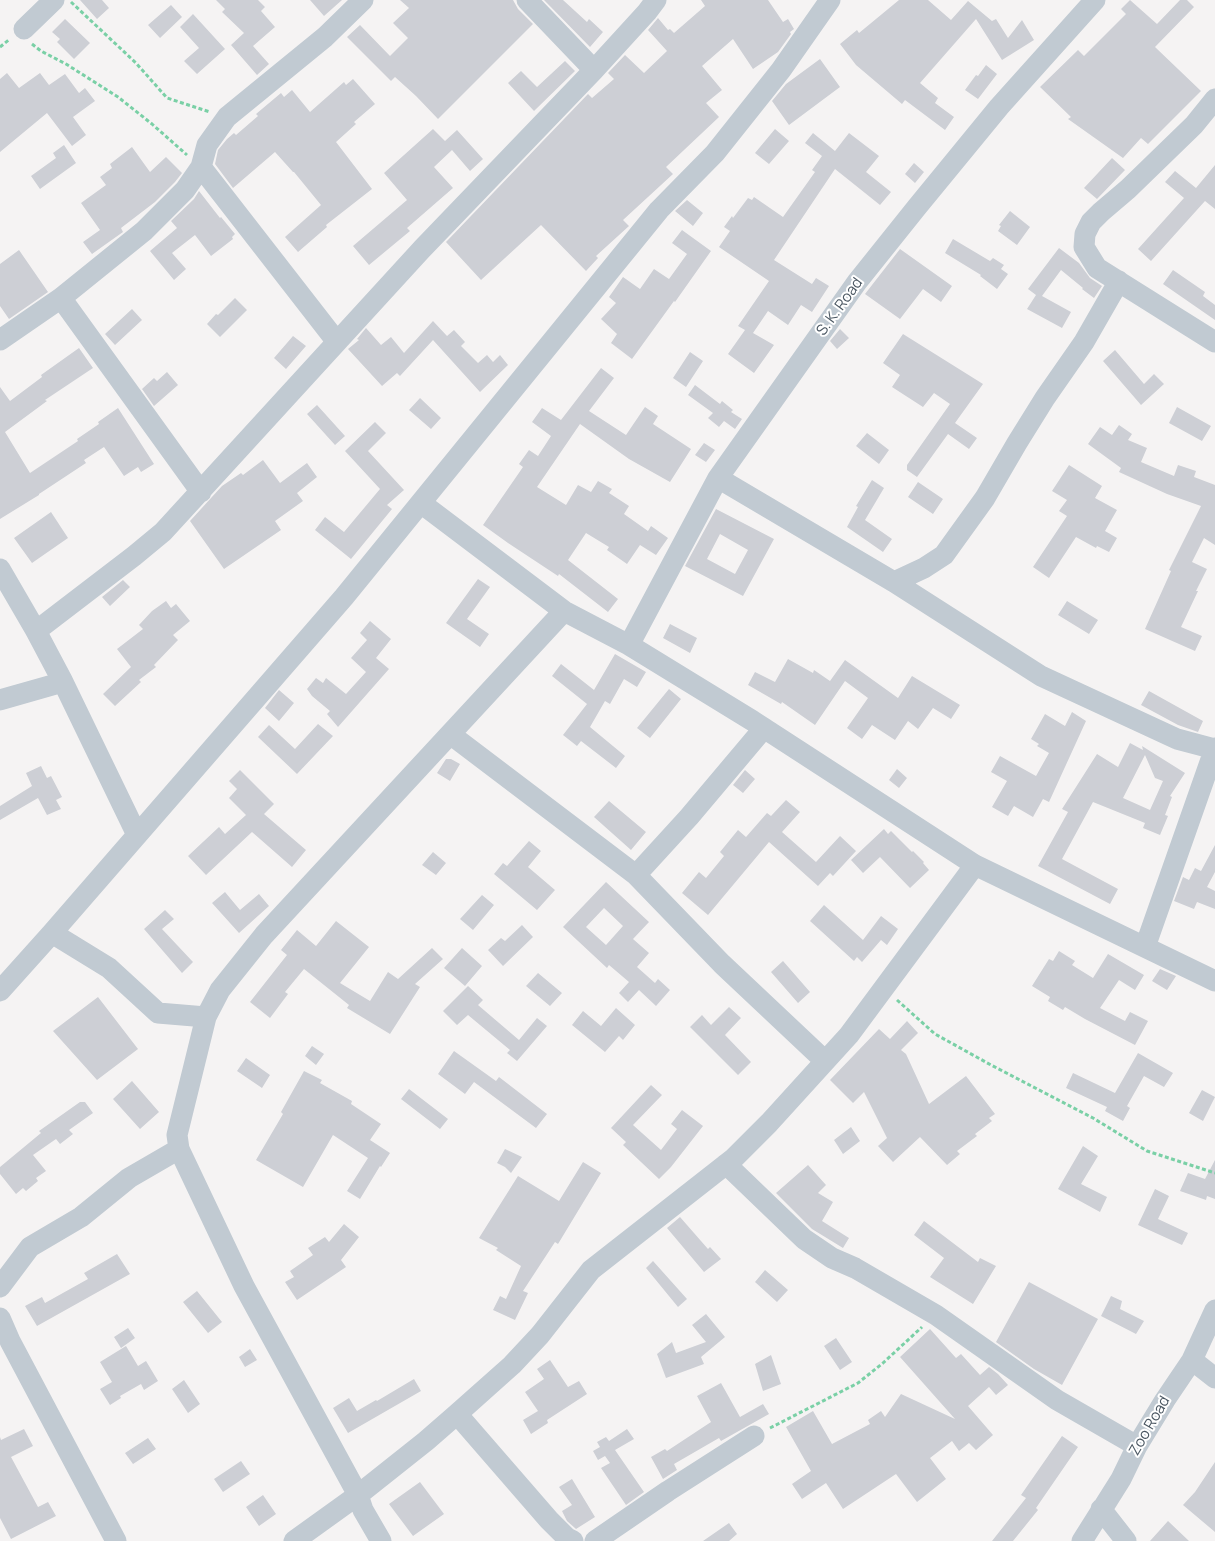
<!DOCTYPE html>
<style>
body{margin:0}
canvas{display:block;background:#f5f3f3}
</style>
<canvas width="1215" height="1541"></canvas>
<script>
const ctx = document.querySelector('canvas').getContext('2d');
ctx.lineJoin = 'round';
function fillPath(path, color) { ctx.fillStyle = color; ctx.fill(path, 'evenodd'); }
const toPath = rows => new Path2D(rows.map(r => 'M' + r).join(''));
function strokePath(path, color, width, dash) { ctx.strokeStyle = color; ctx.lineWidth = width; ctx.lineCap = dash ? 'butt' : 'round'; ctx.setLineDash(dash || []); ctx.stroke(path); }
function write(font, color, halo, rows, align = 'center') {
  ctx.font = font + ' Manrope,sans-serif'; ctx.lineWidth = 4; ctx.setLineDash([]); ctx.textBaseline = 'middle'; ctx.strokeStyle = halo; ctx.fillStyle = color; for (const [text, x, y, turn = 0] of rows) {
    ctx.save(); ctx.translate(x, y); ctx.rotate((+turn || 0) * Math.PI / 180); ctx.textAlign = isNaN(turn) ? turn : align; if (halo) ctx.strokeText(text, 0, 0); ctx.fillText(text, 0, 0); ctx.restore();
  }
}
fillPath(toPath([
 [80,0,102,0,109,8,97,19],
 [216,0,258,0,265,7,261,11,275,27,253,46,269,64,257,75,231,45,244,33,222,12,225,9],
 [310,0,342,0,324,16],
 [400,0,513,0,518,9,533,24,438,119,416,96,395,77,391,81,347,37,360,25,390,56,408,38,393,23,409,8],
 [544,0,563,0,587,22,589,19,603,32,590,47],
 [701,0,768,0,783,22,788,19,794,29,790,32,791,34,778,52,753,69,733,39,702,66,722,90,706,103,719,117,666,167,673,174,623,220,629,226,596,256,598,258,586,271,541,225,481,280,446,242,588,94,592,98,614,79,608,73,625,55,644,73,667,51,648,30,658,18,668,30,670,29,674,33,705,6],
 [899,0,928,0,951,20,968,1,992,21,996,19,1008,38,1022,20,1034,40,1002,60,976,19,920,83,938,98,935,103,954,117,945,130,905,100,902,104,856,65,840,44,857,30,859,33],
 [1130,0,1157,24,1180,0,1187,0,1194,7,1155,47,1201,91,1148,144,1141,138,1123,158,1068,119,1071,117,1040,87,1078,50,1084,56,1126,14,1121,9],
 [171,5,182,17,160,38,148,25],
 [193,14,225,49,197,74,184,61,199,48,180,27],
 [65,19,90,43,74,59,57,42,60,39,52,32],
 [820,59,840,87,789,125,772,101,786,84],
 [565,61,575,71,534,111,508,83,521,71,537,87],
 [986,65,997,74,978,99,965,90,976,75,978,76],
 [7,73,19,88,40,73,49,85,65,74,79,93,85,88,95,101,73,117,86,135,72,146,47,113,0,152,0,79],
 [353,79,375,104,354,122,356,124,336,142,372,189,326,225,327,227,298,252,285,237,321,205,294,172,293,172,275,152,233,188,215,164,218,150,227,139,234,133,236,135,258,116,256,114,281,93,284,97,292,90,310,112,344,82,346,85],
 [433,129,445,141,457,130,483,159,470,171,452,150,434,167,453,188,407,228,410,231,369,265,353,246,407,200,384,173],
 [775,129,789,141,769,164,755,153],
 [813,133,835,151,849,133,879,156,866,172,891,192,880,205,835,169,774,260,812,284,816,278,829,286,812,312,801,305,788,325,768,311,753,333,774,345,754,373,728,354,745,330,738,326,769,281,719,247,730,231,724,227,732,216,733,218,748,198,752,200,754,197,783,217,815,172,812,170,822,156,805,143],
 [64,145,76,163,40,189,31,176,56,158,53,153],
 [132,147,150,172,166,157,182,173,175,182,155,202,121,228,123,232,92,254,83,242,100,230,81,203,106,185,100,177,112,168,110,164],
 [1112,158,1125,170,1097,199,1084,188],
 [914,163,924,172,915,183,905,174],
 [1215,165,1215,209,1205,201,1151,261,1138,249,1184,198,1165,182,1175,171,1196,188],
 [199,191,220,218,221,217,235,234,232,237,233,239,211,256,195,235,172,253,186,269,174,280,150,251,177,228,171,221,194,199],
 [687,200,703,213,693,226,675,211],
 [1010,211,1030,227,1017,245,998,231,1001,226,999,225],
 [682,230,711,251,675,302,674,301,632,359,611,343,617,334,601,319,616,303,609,297,623,277,640,289,654,269,669,279,687,254,672,243],
 [953,239,990,261,993,258,1004,265,1001,269,1008,274,997,289,980,276,981,275,945,253],
 [1059,248,1079,263,1090,278,1102,286,1094,298,1082,289,1083,288,1061,270,1042,296,1071,312,1062,328,1027,309,1036,295,1028,289],
 [900,249,952,286,941,302,923,289,900,319,865,294],
 [19,250,48,292,9,319,0,306,0,264],
 [1173,270,1205,292,1203,296,1215,305,1215,320,1163,284],
 [235,298,247,310,220,337,207,324,216,314,218,315],
 [132,309,142,320,115,345,105,334],
 [433,321,447,336,454,330,465,342,461,346,478,363,487,355,493,362,500,355,508,365,480,392,433,340,400,376,397,373,382,386,348,349,359,340,357,339,366,328,381,345,391,337,404,353],
 [840,329,849,338,837,349,830,341],
 [903,334,983,384,955,423,977,438,969,449,948,434,917,477,907,470,907,465,950,404,934,393,923,407,892,387,900,375,883,363],
 [293,336,306,346,286,369,274,358],
 [79,348,93,368,45,400,47,401,5,432,30,473,78,441,77,439,99,424,98,422,118,408,154,464,141,472,138,467,124,476,104,447,84,460,86,463,39,494,39,495,0,519,0,387,10,401,42,377,41,375],
 [1115,350,1144,384,1154,374,1164,384,1141,405,1103,361],
 [690,352,703,361,686,387,673,378],
 [601,368,614,378,589,411,626,435,645,407,658,416,653,424,691,449,670,482,629,459,580,424,537,487,566,505,578,485,591,492,598,481,612,489,609,493,629,506,624,514,648,531,651,526,668,538,656,555,640,545,627,564,607,550,609,547,586,533,568,560,618,599,608,612,559,574,558,576,508,543,483,525,523,467,519,464,529,450,538,456,551,436,532,422,542,408,561,420],
 [167,372,178,385,154,406,142,389,154,378,157,381],
 [695,385,720,404,722,401,733,410,731,412,742,419,735,429,724,421,719,427,708,418,713,413,688,395],
 [420,398,441,418,431,429,409,410],
 [317,405,345,436,335,445,307,414],
 [1177,407,1211,426,1202,441,1169,423],
 [375,422,386,433,368,451,404,490,387,505,392,509,351,559,315,530,325,517,344,532,380,489,345,451],
 [1119,425,1132,434,1128,440,1147,448,1141,462,1174,476,1178,465,1196,471,1194,477,1215,485,1215,545,1204,538,1192,562,1207,569,1196,591,1198,591,1181,627,1202,636,1195,651,1145,629,1171,571,1169,570,1201,506,1167,494,1119,472,1121,468,1088,444,1100,427,1112,435],
 [867,433,889,450,879,464,856,446],
 [704,443,715,450,706,462,695,455],
 [263,460,280,483,307,463,317,477,297,493,303,501,275,521,281,530,224,569,190,521,222,486,241,473,243,475],
 [1069,465,1102,486,1095,498,1117,510,1105,531,1117,538,1109,552,1097,546,1096,548,1076,537,1049,578,1033,567,1067,516,1059,511,1067,500,1052,491],
 [872,480,884,488,865,520,892,539,883,552,847,527,858,507,856,506],
 [918,482,943,499,933,514,908,497],
 [716,509,774,539,743,596,685,566],
 [720,534,748,550,735,574,707,559],
 [51,512,68,538,32,563,14,538],
 [478,579,490,587,467,619,489,634,480,647,446,623],
 [123,580,130,587,110,606,102,597],
 [166,601,171,608,176,604,190,621,173,635,178,640,154,665,156,667,139,680,141,682,115,706,103,694,131,667,117,649,143,629,139,625,152,611],
 [1067,601,1098,620,1089,634,1058,615],
 [370,621,391,639,376,658,389,669,338,727,327,714,330,711,312,696,307,689,316,678,323,683,326,678,346,694,366,672,351,658,367,640,360,633],
 [670,624,697,638,690,653,663,638],
 [615,654,646,672,637,687,624,679,610,704,605,701,590,727,625,756,616,768,581,741,577,746,563,735,587,704,552,676,561,664,594,690],
 [788,659,813,673,814,670,830,681,845,660,898,698,912,676,960,705,951,719,933,708,918,729,908,721,895,740,872,725,862,739,847,728,868,698,845,681,815,725,782,702,781,704,748,685,755,672,775,682],
 [669,689,681,699,650,738,637,728],
 [279,690,294,703,279,721,265,708],
 [1149,691,1203,721,1198,732,1178,725,1141,705],
 [1072,712,1086,721,1049,802,1043,799,1033,817,1014,806,1008,816,992,807,1007,781,991,772,1000,756,1036,776,1049,753,1037,746,1039,744,1031,739,1045,714,1065,726],
 [318,724,333,736,297,774,258,737,269,725,295,749],
 [1130,743,1143,750,1142,746,1185,773,1170,796,1172,797,1165,815,1168,816,1160,835,1143,828,1145,823,1093,802,1062,859,1118,889,1110,904,1038,866,1068,812,1062,809,1097,754,1118,767],
 [1145,755,1155,778,1163,781,1150,810,1123,798],
 [446,759,451,759,460,764,450,781,437,773],
 [41,766,47,778,51,776,62,797,56,800,61,809,47,815,38,798,0,820,0,806,32,786,26,773],
 [897,769,907,778,899,788,889,780],
 [240,770,274,804,264,814,306,850,292,867,252,832,206,875,188,856,219,827,225,834,246,815,229,798,237,789,229,781],
 [745,770,755,779,743,793,733,785],
 [786,800,800,812,782,832,816,862,840,836,856,851,833,876,830,873,818,886,769,842,708,915,682,893,699,872,706,878,724,856,720,852,738,830,746,837,767,813,771,816],
 [609,801,646,832,631,850,594,817],
 [884,829,888,834,891,831,912,852,913,851,924,862,923,863,929,870,910,888,880,857,863,873,851,860],
 [529,841,541,851,528,867,555,890,537,910,494,874,503,863,507,866],
 [1215,845,1215,872,1207,887,1215,891,1215,909,1197,902,1194,909,1174,901,1183,877,1189,880,1195,868,1201,871],
 [433,852,446,863,436,875,422,865],
 [606,882,649,922,633,939,649,953,637,967,655,983,658,979,670,990,656,1006,639,990,628,1002,619,993,629,982,609,965,607,968,563,927],
 [604,908,623,926,606,945,586,927],
 [225,892,240,910,259,894,269,906,239,933,212,903],
 [482,895,494,905,473,930,460,919],
 [824,905,863,940,881,916,898,929,887,945,881,940,862,962,857,957,854,961,810,921],
 [165,910,174,919,162,929,193,962,182,973,144,929],
 [336,921,369,947,340,983,370,1001,388,972,398,979,432,948,443,959,415,984,420,987,390,1034,347,1008,349,1005,304,969,285,992,288,994,270,1018,250,1002,287,955,281,950,297,930,316,946],
 [522,925,533,937,503,966,488,950,501,938,505,941],
 [462,948,482,966,465,986,444,968],
 [1059,951,1075,961,1072,965,1093,978,1108,954,1144,975,1135,990,1119,980,1100,1008,1125,1021,1130,1012,1148,1021,1135,1045,1085,1019,1065,1007,1063,1010,1048,1001,1050,997,1032,986,1049,959,1053,961],
 [783,961,810,992,798,1003,771,972],
 [1160,969,1176,976,1167,990,1152,981],
 [538,973,562,993,550,1006,526,986],
 [468,986,483,1000,478,1005,519,1040,537,1018,547,1026,517,1061,507,1053,510,1050,468,1015,457,1025,443,1011],
 [98,997,138,1049,97,1080,53,1031],
 [729,1007,741,1018,725,1035,751,1062,738,1075,690,1027,702,1015,711,1025],
 [616,1008,635,1025,623,1040,619,1036,605,1052,572,1025,583,1011,601,1026],
 [907,1021,918,1033,901,1050,906,1054,929,1104,966,1076,995,1114,989,1118,992,1121,975,1134,977,1136,957,1151,960,1154,947,1165,920,1137,893,1162,878,1146,887,1138,864,1092,853,1103,830,1080,879,1029,890,1039],
 [312,1046,324,1054,316,1065,305,1056],
 [454,1051,496,1081,499,1077,547,1114,536,1128,474,1082,465,1094,438,1074],
 [1138,1053,1173,1073,1164,1087,1144,1076,1127,1106,1130,1108,1123,1121,1105,1111,1107,1107,1066,1088,1073,1073,1115,1093],
 [246,1058,270,1075,262,1088,237,1071],
 [304,1071,322,1080,320,1083,352,1101,351,1104,381,1124,370,1140,390,1153,381,1167,380,1166,360,1199,347,1191,368,1158,333,1135,303,1187,256,1160,283,1114,281,1112],
 [132,1081,159,1112,140,1129,113,1099],
 [651,1085,662,1095,633,1125,661,1150,677,1129,671,1124,682,1110,703,1126,671,1167,659,1179,623,1145,626,1142,611,1128],
 [409,1089,448,1119,440,1129,401,1099],
 [1202,1090,1215,1097,1203,1121,1189,1113],
 [80,1102,85,1102,93,1113,69,1130,73,1134,60,1144,56,1139,33,1155,46,1171,36,1178,38,1181,26,1191,23,1188,16,1194,0,1174,0,1167,41,1133,39,1131],
 [851,1127,860,1141,843,1154,834,1140],
 [1083,1146,1098,1156,1081,1184,1107,1197,1100,1212,1058,1189],
 [505,1149,522,1157,511,1173,505,1167,497,1163],
 [1215,1160,1215,1199,1207,1196,1206,1200,1180,1191,1188,1173,1205,1179],
 [583,1162,601,1173,558,1244,555,1242,523,1291,528,1293,515,1320,493,1310,500,1296,506,1299,521,1266,496,1250,498,1248,479,1238,518,1176,559,1201],
 [808,1165,826,1185,818,1193,833,1202,822,1221,849,1238,843,1248,812,1229,776,1193],
 [1155,1189,1169,1196,1158,1219,1188,1233,1182,1245,1138,1225],
 [680,1217,708,1249,710,1247,721,1259,704,1272,667,1228],
 [924,1221,978,1262,980,1258,996,1266,973,1304,930,1277,944,1258,914,1235],
 [344,1224,359,1237,341,1260,346,1267,297,1300,285,1282,294,1277,290,1271,313,1255,308,1248,325,1237,329,1242],
 [117,1254,130,1274,37,1326,25,1306,42,1297,45,1303,88,1279,84,1273],
 [653,1261,687,1299,678,1307,646,1268],
 [765,1270,788,1290,777,1302,755,1282],
 [1029,1282,1098,1319,1062,1385,1034,1369,996,1342],
 [197,1291,222,1322,208,1333,183,1302],
 [1111,1296,1122,1301,1120,1309,1144,1321,1136,1334,1101,1316],
 [706,1314,725,1337,701,1357,704,1364,666,1378,657,1354,672,1342,676,1353,706,1342,692,1325],
 [128,1328,135,1338,121,1348,114,1337],
 [930,1329,956,1358,961,1354,980,1375,989,1367,998,1374,1008,1385,996,1395,989,1387,968,1406,993,1435,976,1450,969,1443,959,1451,952,1441,930,1458,946,1479,917,1502,896,1474,843,1509,826,1483,802,1499,792,1484,811,1471,786,1427,813,1411,832,1444,870,1424,868,1420,881,1411,885,1417,901,1394,955,1419,900,1357],
 [836,1338,852,1362,840,1370,824,1346],
 [126,1346,138,1366,146,1361,158,1381,144,1390,141,1384,120,1396,121,1398,110,1405,100,1389,112,1382,100,1362],
 [250,1349,257,1360,245,1367,239,1357],
 [771,1355,781,1384,763,1391,755,1364],
 [550,1360,568,1387,579,1381,587,1394,547,1420,548,1423,531,1434,523,1420,538,1411,525,1392,544,1379,537,1369],
 [414,1379,421,1391,348,1433,333,1408,349,1398,357,1411,376,1400,377,1401],
 [184,1380,200,1404,188,1413,172,1389],
 [721,1383,740,1417,763,1404,769,1414,721,1441,719,1438,674,1464,677,1470,663,1479,651,1457,665,1449,667,1451,711,1422,697,1396],
 [24,1429,33,1446,11,1457,38,1507,48,1502,56,1516,11,1539,0,1518,0,1437,1,1440],
 [627,1429,634,1439,615,1450,644,1492,626,1505,601,1468,610,1463,605,1456,598,1460,593,1451,600,1447,597,1442,606,1437,609,1441],
 [1062,1436,1078,1447,1036,1508,1038,1510,1013,1541,992,1541,1026,1498,1021,1495],
 [148,1438,156,1449,133,1464,125,1453],
 [241,1461,250,1474,223,1492,214,1479],
 [1215,1462,1215,1532,1183,1505,1195,1492],
 [572,1479,595,1517,576,1529,567,1521,562,1511,572,1505,559,1487],
 [420,1482,444,1514,413,1536,389,1504],
 [263,1495,276,1514,259,1526,246,1507],
 [1168,1521,1189,1541,1150,1541],
 [729,1523,737,1534,729,1541,703,1541]
]), '#cdcfd5');
strokePath(toPath([
 [71,2,136,63,167,98,210,112],
 [32,44,41,51,66,64,118,97,152,124,187,155],
 [0,47,10,39],
 [897,1000,935,1034,991,1065,1093,1118,1147,1151,1215,1173],
 [770,1428,858,1383,883,1363,922,1327]
]), '#7ad0a6', 3, [4, 2.5]);
strokePath(toPath([
 [527,0,594,70],
 [24,29,54,0],
 [1215,99,1194,125,1128,189,1101,212,1091,222,1085,234,1084,247,1097,268,1215,342],
 [201,167,337,342],
 [61,298,201,492],
 [0,340,61,298,144,231,185,190,201,167,207,145,227,117,325,37,363,0],
 [718,478,894,582,1041,676,1177,739,1215,749],
 [421,503,564,611,629,645,753,721,975,865,1215,981],
 [0,569,36,631,63,682,137,835],
 [894,582,924,568,944,555,985,498,1017,443,1045,398,1084,342,1119,281],
 [36,631,134,556,163,532,422,249,594,70,647,12,656,0],
 [629,645,718,478,857,282,917,207,999,107,1095,0],
 [0,700,63,682],
 [450,734,636,875,722,964,825,1061],
 [636,875,689,817,764,728],
 [52,933,109,968,158,1013,206,1017],
 [1145,947,1215,748],
 [0,991,52,933,344,597,659,210,715,153,781,70,830,0],
 [726,1164,804,1239,832,1258,855,1268,936,1315,1057,1400,1137,1446],
 [0,1287,30,1247,81,1217,129,1178,179,1149],
 [0,1318,10,1341,116,1541],
 [1192,1360,1215,1378],
 [457,1414,549,1520,567,1538,573,1541],
 [1101,1509,1126,1541],
 [294,1541,358,1495,426,1441,457,1414,512,1365,540,1335,591,1270,734,1158,769,1123,849,1035,975,865],
 [381,1541,363,1510,358,1495,244,1286,179,1149,177,1135,206,1017,220,990,264,935,564,611],
 [595,1541,668,1491,754,1436],
 [1082,1541,1121,1479,1137,1446,1165,1400,1192,1360,1215,1310]
]), '#c1cad2', 21);
write('15px', '#4a5661', '#fff', [
 ["S. K. Road",840,307,-54],
 ["Zoo Road",1150,1426,-60]
]);
</script>
